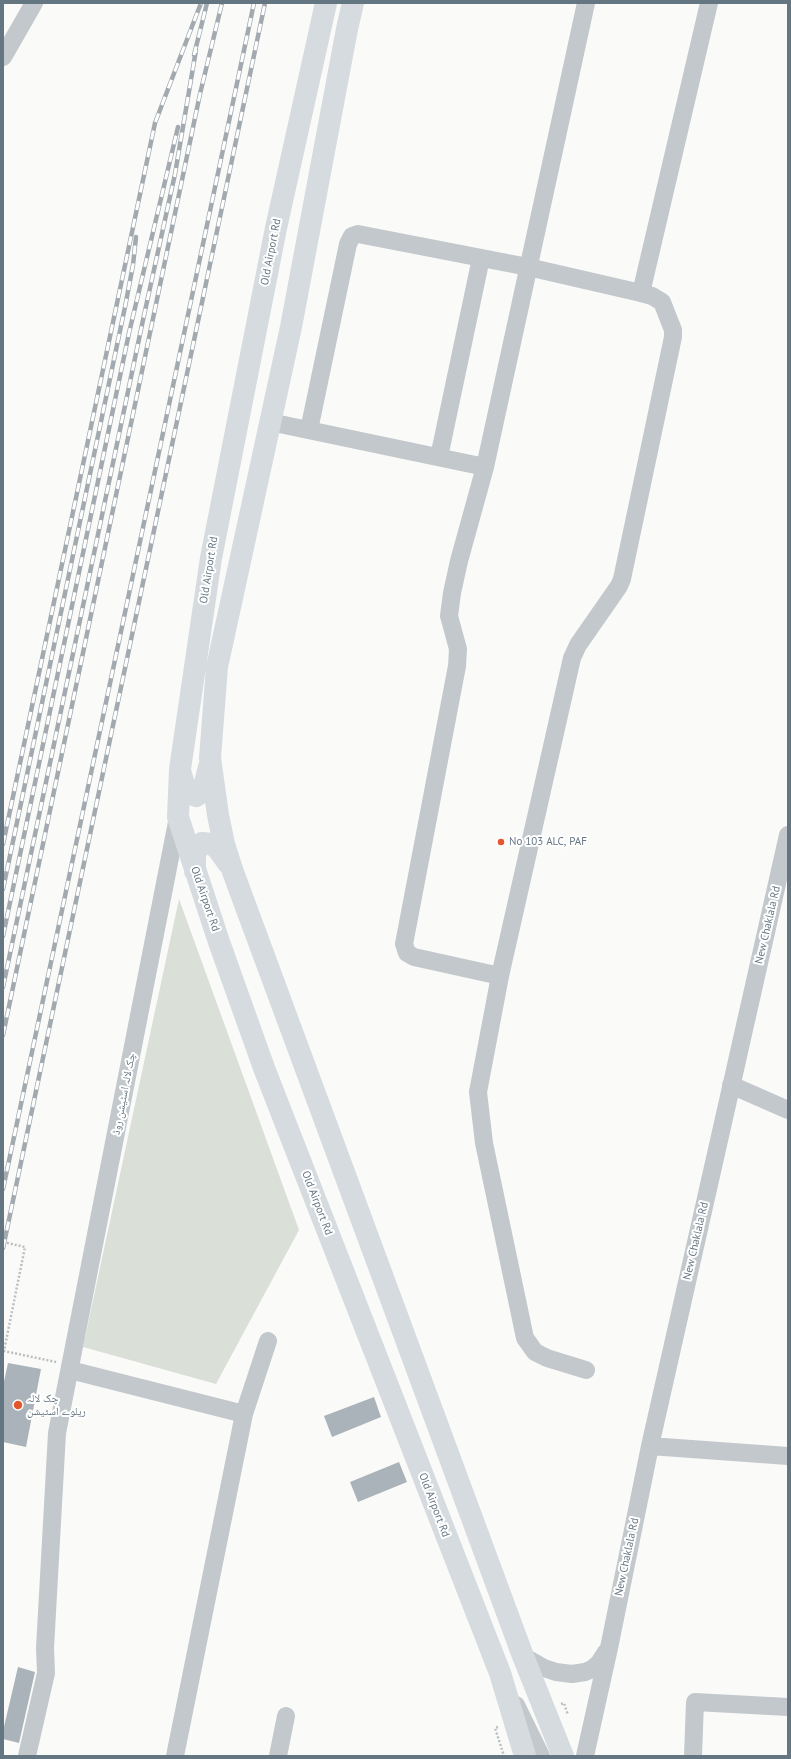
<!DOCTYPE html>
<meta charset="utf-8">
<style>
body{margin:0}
#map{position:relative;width:791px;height:1759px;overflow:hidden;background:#fafaf8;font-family:"PT Sans",sans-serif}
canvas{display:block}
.frame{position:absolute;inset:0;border:4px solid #657683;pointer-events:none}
</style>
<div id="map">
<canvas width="791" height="1759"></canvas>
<div class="frame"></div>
</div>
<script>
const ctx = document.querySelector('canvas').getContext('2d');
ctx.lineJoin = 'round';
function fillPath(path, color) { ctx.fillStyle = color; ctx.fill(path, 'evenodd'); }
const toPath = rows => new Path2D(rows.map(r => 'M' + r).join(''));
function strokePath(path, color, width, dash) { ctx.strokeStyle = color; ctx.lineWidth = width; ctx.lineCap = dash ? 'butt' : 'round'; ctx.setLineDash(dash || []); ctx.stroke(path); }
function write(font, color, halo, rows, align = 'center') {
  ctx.font = font + ' "PT Sans","Noto Naskh Arabic",sans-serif'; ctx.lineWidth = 4; ctx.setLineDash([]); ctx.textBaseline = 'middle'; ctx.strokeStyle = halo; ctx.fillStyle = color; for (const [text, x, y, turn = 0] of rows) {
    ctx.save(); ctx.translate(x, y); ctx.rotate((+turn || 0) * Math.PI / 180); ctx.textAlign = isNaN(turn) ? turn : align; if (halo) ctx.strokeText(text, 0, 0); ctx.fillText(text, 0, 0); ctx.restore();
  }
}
fillPath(toPath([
 [179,899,299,1230,216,1384,83,1347]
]), '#dadfd7');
fillPath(toPath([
 [8,1363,41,1369,26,1447,3,1442,3,1386],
 [374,1397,381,1417,332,1437,324,1416],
 [399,1462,407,1482,358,1502,350,1482],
 [18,1667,35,1672,19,1743,3,1739,3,1731]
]), '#aab3b9');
strokePath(toPath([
 [3,1242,25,1247,4,1351,56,1362],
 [561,1704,564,1703,568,1715],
 [498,1727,495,1728,504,1756]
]), '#bbbfc2', 2.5, [2, 2]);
strokePath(toPath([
 [3,57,34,3],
 [270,422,485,467,586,3],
 [309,430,348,244,352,236,358,234,528,267,641,293,709,3],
 [439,457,481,258],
 [485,467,459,561,452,593,449,616,458,649,457,666,404,944,407,953,414,957,500,976,478,1092,484,1143,525,1338,535,1352,547,1358,586,1370],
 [500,976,572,658,578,645,619,586,622,579,673,337,673,330,662,302,652,296,641,293],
 [731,1085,788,1110],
 [70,1370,244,1414],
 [650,1446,788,1456],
 [523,1656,544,1668,556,1672,572,1674,585,1672,592,1669,599,1663,606,1652],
 [516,1705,541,1756],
 [27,1756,46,1673,45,1648,57,1433,178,817],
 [175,1756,244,1414,268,1341],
 [278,1756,286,1716],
 [585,1756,609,1648,650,1446,788,835],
 [693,1756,695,1702,788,1707]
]), '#c3c8cc', 18);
strokePath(toPath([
 [326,3,276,228,211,558,180,769,178,817,219,942,264,1068,500,1673,525,1756],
 [353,3,347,29,291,327,217,667,210,758,218,815,224,844,233,872,523,1656,563,1756],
 [180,771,184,784,188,792,196,796,203,791,209,767],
 [195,871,195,853,202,843,212,844,218,849,228,863]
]), '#d6dbdf', 22);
const rail = toPath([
 [194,55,207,3],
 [3,844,155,123,201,3],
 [3,889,125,307,133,265,136,237],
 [3,936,129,333,178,127],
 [3,987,143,320,175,174,196,50],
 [3,1035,200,94,222,3],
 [3,1189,254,3],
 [3,1248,265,3]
]);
strokePath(rail, '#a2aab0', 4.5);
strokePath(rail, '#fff', 3, [9]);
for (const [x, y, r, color] of [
 [501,842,4,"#e4572e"],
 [18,1405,5,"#e4572e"]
]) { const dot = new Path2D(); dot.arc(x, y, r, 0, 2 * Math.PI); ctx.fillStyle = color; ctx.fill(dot); strokePath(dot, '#fff', 1.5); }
write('11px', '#657683', '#fff', [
 ["Old Airport Rd",271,252,-79],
 ["Old Airport Rd",209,570,-81],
 ["Old Airport Rd",205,899,71],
 ["New Chaklala Rd",768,925,-77],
 ["چک لالہ اسٹیشن روڈ",124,1094,-79],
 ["Old Airport Rd",317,1203,69],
 ["New Chaklala Rd",696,1241,-77],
 ["Old Airport Rd",434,1505,69],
 ["New Chaklala Rd",627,1557,-78]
]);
write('11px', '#657683', '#fff', [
 ["No 103 ALC, PAF",509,842],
 ["چک لالہ",27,1399],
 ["ریلوے اسٹیشن",27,1412]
], 'left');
</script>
